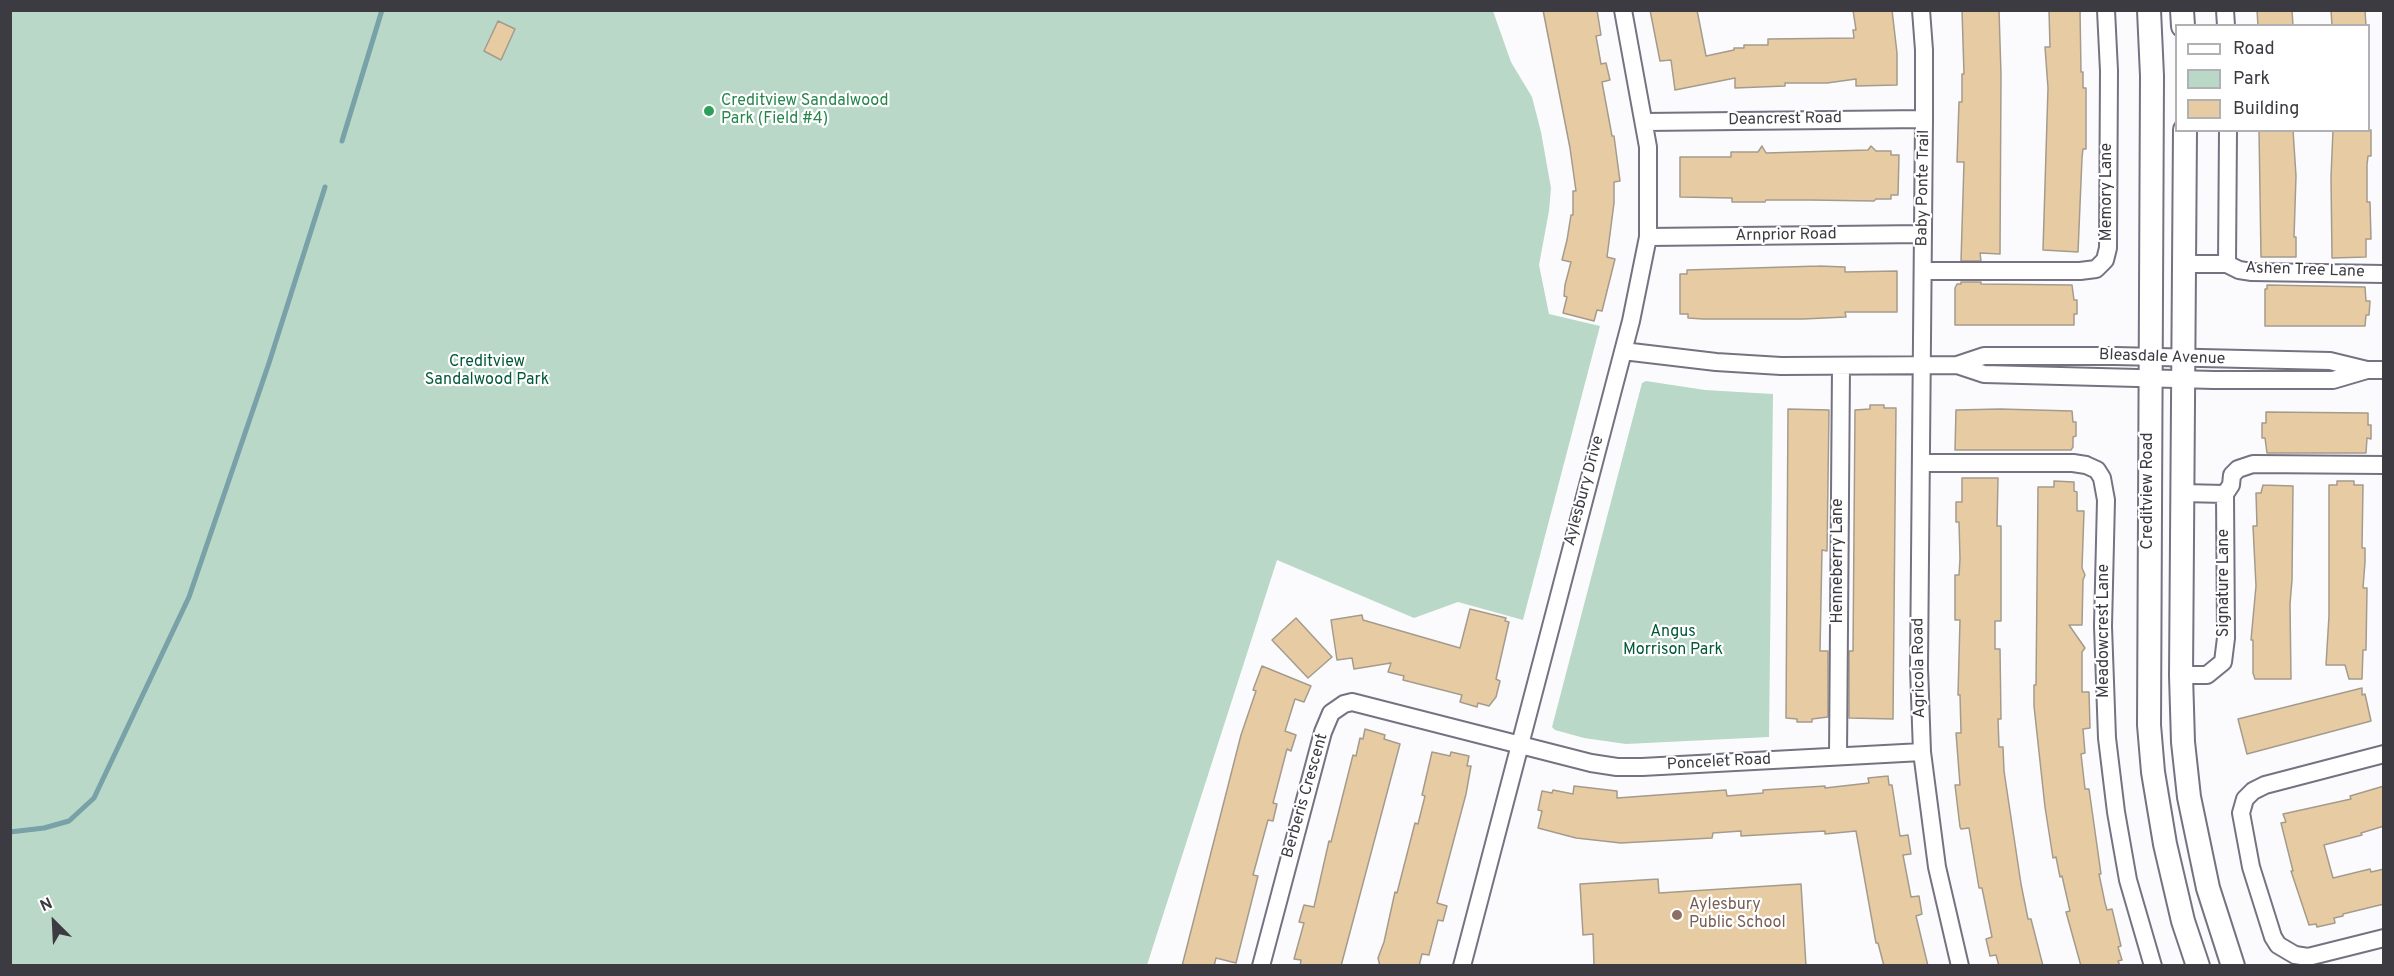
<!DOCTYPE html>
<style>
body{margin:0}
#map{position:relative;width:2394px;height:976px;overflow:hidden;background:#fbfbfe;font-family:Overpass,sans-serif}
canvas{display:block}
.frame{position:absolute;inset:0;border:12px solid #3c3b42;pointer-events:none}
.legend{position:absolute;left:2175px;top:24px;width:195px;height:108px;box-sizing:border-box;background:#fff;border:2px solid #b1b1b3;margin:0;padding:8px 10px;list-style:none;font-size:18px;color:#3c3b42}
.legend li{display:flex;align-items:center;gap:12px;height:30px}
.legend b{width:30px;border:2px solid #b1b1b3}
.north{position:absolute;left:24px;top:892px;width:60px;height:60px;-webkit-text-stroke:4px #fff;paint-order:stroke;rotate:336deg;font-size:16px;font-weight:700;line-height:24px;text-align:center;color:#3c3b42}
.north::after{content:'';display:block;margin:auto;width:21px;height:27px;background:#3c3b42;clip-path:polygon(50% 0,100% 100%,50% 72%,0 100%)}
</style>
<div id="map">
<canvas width="2394" height="976"></canvas>
<div class="frame"></div>
<ul class="legend">
<li><b style="height:8px;background:#fff"></b>Road</li>
<li><b style="height:16px;background:#bad8c7"></b>Park</li>
<li><b style="height:16px;background:#e7cca3"></b>Building</li>
</ul>
<div class="north">N</div>
</div>
<script>
const ctx = document.querySelector('canvas').getContext('2d');
ctx.lineJoin = 'round';
function fillPath(path, color) { ctx.fillStyle = color; ctx.fill(path, 'evenodd'); }
const toPath = rows => new Path2D(rows.map(r => 'M' + r).join(''));
function strokePath(path, color, width, dash) { ctx.strokeStyle = color; ctx.lineWidth = width; ctx.lineCap = dash ? 'butt' : 'round'; ctx.setLineDash(dash || []); ctx.stroke(path); }
function write(font, color, halo, rows, align = 'center') {
  ctx.font = font + ' Overpass,sans-serif'; ctx.lineWidth = 4.5; ctx.setLineDash([]); ctx.textBaseline = 'middle'; ctx.strokeStyle = halo; ctx.fillStyle = color; for (const [text, x, y, turn = 0] of rows) {
    ctx.save(); ctx.translate(x, y); ctx.rotate((+turn || 0) * Math.PI / 180); ctx.textAlign = isNaN(turn) ? turn : align; if (halo) ctx.strokeText(text, 0, 0); ctx.fillText(text, 0, 0); ctx.restore();
  }
}
fillPath(toPath([
 [10,11,1493,11,1511,62,1532,97,1541,132,1551,188,1549,211,1539,265,1549,314,1600,326,1523,620,1458,602,1414,618,1277,560,1147,965,11,965],
 [1646,381,1705,390,1773,394,1769,737,1626,744,1584,738,1555,730,1552,727,1642,383]
]), '#bad8c7');
strokePath(toPath([
 [342,141,382,10],
 [10,832,44,828,69,821,94,798,189,597,269,363,325,187]
]), '#78a1a8', 5);
const building = toPath([
 [1543,10,1597,10,1601,35,1596,36,1601,64,1606,63,1610,80,1602,82,1612,136,1614,136,1620,181,1614,182,1614,203,1607,257,1615,259,1602,311,1597,310,1594,321,1563,313,1567,297,1564,296,1565,285,1571,262,1562,260,1567,240,1571,215,1573,215,1573,191,1576,191,1570,148,1543,10],
 [1650,10,1697,10,1706,56,1734,50,1734,48,1744,48,1744,45,1768,45,1768,39,1854,38,1853,30,1856,30,1853,10,1892,10,1897,53,1897,85,1856,86,1856,79,1827,83,1785,83,1785,86,1735,88,1735,78,1675,90,1671,60,1660,61,1650,10],
 [1962,10,1999,10,2001,75,2000,254,1980,253,1981,261,1961,261,1964,162,1957,162,1959,102,1962,102,1962,74,1964,74,1962,10],
 [2049,10,2080,10,2081,72,2083,72,2083,88,2086,88,2086,149,2083,149,2082,158,2078,252,2043,250,2048,88,2045,47,2050,47,2049,10],
 [2257,10,2292,10,2293,26,2258,26,2257,10],
 [2331,10,2365,10,2366,26,2332,26,2331,10],
 [498,21,515,29,501,60,484,51,498,21],
 [2259,130,2293,130,2296,176,2294,237,2296,237,2296,257,2261,257,2259,130],
 [2333,130,2371,130,2371,156,2368,156,2367,165,2367,202,2370,202,2371,239,2366,239,2366,257,2332,258,2331,177,2333,130],
 [1762,146,1766,153,1868,150,1871,146,1876,151,1891,151,1891,155,1899,155,1898,195,1891,195,1891,199,1876,199,1874,201,1810,200,1766,200,1765,202,1732,202,1732,198,1680,197,1680,157,1731,157,1731,152,1758,152,1762,146],
 [1819,266,1845,267,1845,272,1897,271,1897,312,1845,312,1846,317,1803,319,1703,319,1688,318,1688,314,1680,314,1680,274,1687,274,1687,270,1819,266],
 [1961,282,1981,282,1981,284,2072,285,2074,300,2077,300,2077,314,2074,314,2074,325,1955,325,1955,288,1957,284,1961,284,1961,282],
 [2267,285,2365,287,2366,301,2370,301,2369,315,2366,315,2365,326,2265,326,2265,289,2267,289,2267,285],
 [1870,405,1884,405,1884,408,1896,408,1893,719,1849,718,1849,651,1853,651,1855,410,1870,409,1870,405],
 [1788,409,1829,410,1827,551,1822,550,1820,651,1828,651,1828,717,1812,719,1812,722,1797,722,1797,719,1786,718,1788,409],
 [2000,409,2072,411,2073,422,2076,422,2076,436,2073,437,2073,447,2071,450,1955,450,1956,410,2000,409],
 [2266,412,2368,413,2368,425,2371,425,2371,439,2367,438,2366,453,2267,453,2265,438,2262,438,2262,423,2266,423,2266,412],
 [1962,478,1998,478,1997,526,2001,526,2001,621,1995,621,1995,649,2000,649,2001,719,1998,719,1999,747,2003,747,2004,771,2021,884,2028,919,2031,919,2032,923,2043,966,1999,966,1996,955,1990,956,1986,939,1992,937,1982,888,1979,888,1969,828,1961,829,1960,827,1955,785,1960,785,1956,733,1961,733,1960,695,1958,695,1960,620,1955,620,1955,575,1959,575,1960,559,1959,522,1956,522,1956,502,1962,502,1962,478],
 [2054,481,2074,482,2074,491,2077,492,2077,511,2084,511,2082,568,2085,575,2083,580,2082,625,2069,625,2085,648,2082,652,2082,692,2089,692,2090,728,2083,729,2085,753,2081,754,2085,789,2089,789,2101,874,2099,874,2105,903,2107,910,2112,909,2121,946,2118,947,2122,960,2118,961,2120,966,2081,966,2066,912,2070,911,2062,876,2060,877,2056,857,2053,858,2045,807,2034,706,2034,685,2036,685,2038,487,2054,487,2054,481],
 [2337,481,2354,481,2354,485,2363,485,2362,548,2365,548,2365,562,2363,588,2367,588,2366,650,2363,650,2362,679,2349,679,2345,665,2326,665,2329,616,2329,485,2337,485,2337,481],
 [2263,485,2293,486,2292,580,2290,604,2291,679,2255,679,2253,673,2253,640,2251,640,2256,586,2253,526,2257,526,2256,493,2261,493,2263,485],
 [1470,609,1506,618,1505,621,1509,622,1496,679,1500,681,1496,697,1489,706,1478,703,1477,707,1460,702,1462,695,1403,680,1404,676,1388,672,1391,663,1354,669,1352,658,1337,660,1331,620,1362,615,1363,620,1460,648,1470,609],
 [1296,618,1332,657,1308,678,1272,640,1296,618],
 [1262,666,1311,686,1304,702,1295,699,1285,731,1296,735,1291,751,1287,749,1273,803,1277,804,1273,821,1268,820,1253,875,1258,876,1236,963,1216,958,1214,966,1182,966,1241,735,1256,691,1253,690,1262,666],
 [2362,688,2362,695,2365,694,2371,721,2247,754,2238,719,2362,688],
 [1365,729,1385,735,1384,739,1400,744,1341,966,1300,966,1301,960,1294,959,1304,923,1299,922,1304,905,1314,907,1329,841,1331,842,1353,755,1356,756,1360,738,1363,739,1365,729],
 [1432,752,1450,756,1451,752,1469,756,1467,766,1471,766,1466,794,1437,903,1447,906,1443,921,1438,920,1429,955,1422,954,1419,966,1380,966,1378,958,1384,942,1395,892,1397,893,1415,823,1418,824,1425,796,1422,795,1432,752],
 [1888,776,1889,785,1892,785,1900,836,1908,835,1911,854,1903,855,1911,897,1919,896,1922,914,1916,916,1928,966,1884,966,1878,943,1876,943,1856,831,1825,834,1825,831,1741,836,1741,831,1713,833,1712,838,1621,843,1576,838,1538,828,1542,811,1538,810,1542,791,1552,793,1553,790,1573,794,1574,786,1617,791,1617,798,1726,790,1727,796,1763,793,1763,790,1825,786,1825,788,1869,783,1868,778,1888,776],
 [2384,786,2384,826,2361,833,2362,835,2324,845,2333,878,2370,869,2371,872,2384,869,2384,904,2343,914,2343,916,2334,918,2335,923,2317,927,2316,924,2309,925,2291,871,2293,871,2281,823,2286,822,2283,814,2351,799,2350,796,2384,786],
 [1658,879,1659,893,1801,884,1806,966,1594,966,1593,934,1583,935,1580,884,1658,879]
]);
fillPath(building, '#e7cca3');
strokePath(building, '#a59b8c', 1.5);
const minor = toPath([
 [1921,10,1924,50,1924,119,1919,668,1922,752,1937,867,1960,966],
 [2225,10,2226,26],
 [1645,122,1924,119],
 [2228,130,2227,264,2239,270,2252,272,2384,274],
 [1648,237,1923,234],
 [2184,264,2227,264],
 [1923,271,2080,271,2096,269,2105,260,2108,248,2109,71,2106,10],
 [1623,351,1716,362,1781,366,1957,365,1984,356,2115,356,2330,361,2367,370],
 [1957,365,1984,374,2214,380,2333,380,2367,370,2384,370],
 [1921,463,2073,463,2086,465,2097,470,2102,478,2106,500,2103,626,2107,738,2116,812,2128,880,2153,966],
 [2182,493,2225,494],
 [2181,675,2207,675,2223,662,2226,638,2225,494,2231,485,2232,475,2238,469,2253,464,2384,465],
 [2384,754,2265,785,2253,791,2245,799,2241,813,2251,867,2273,937,2278,945,2295,955,2308,957,2384,938],
 [1838,756,1841,366],
 [1261,966,1323,732,1331,713,1344,704,1352,702,1591,763,1617,767,1642,767,1922,752],
 [1462,966,1631,321,1648,237,1648,147,1623,10]
]);
const secondary = toPath([
 [2149,10,2152,76,2149,725,2153,772,2165,844,2183,921,2198,966],
 [2182,10,2183,26],
 [2185,130,2181,675,2183,742,2189,797,2208,888,2233,966]
]);
strokePath(minor, '#757282', 20);
strokePath(secondary, '#757282', 26);
strokePath(minor, '#fff', 16);
strokePath(secondary, '#fff', 22);
for (const [x, y, r, color] of [
 [709,111,6,"#2e9e5b"],
 [1677,915,6,"#8d6e63"]
]) { const dot = new Path2D(); dot.arc(x, y, r, 0, 2 * Math.PI); ctx.fillStyle = color; ctx.fill(dot); strokePath(dot, '#fff', 2); }
write('16px', '#27864d', '#fff', [
 ["Creditview Sandalwood",721,102],
 ["Park (Field #4)",721,120]
], 'left');
write('16px', '#3c3b42', '#fff', [
 ["Deancrest Road",1785,120,-1],
 ["Baby Ponte Trail",1924,188,-89],
 ["Memory Lane",2108,192,-90],
 ["Arnprior Road",1786,236,-1],
 ["Ashen Tree Lane",2305,271,2],
 ["Bleasdale Avenue",2162,358,2],
 ["Aylesbury Drive",1585,491,-75],
 ["Creditview Road",2149,491,-90],
 ["Henneberry Lane",1839,561,-90],
 ["Signature Lane",2225,583,-90],
 ["Meadowcrest Lane",2105,631,-90],
 ["Agricola Road",1920,668,-91],
 ["Poncelet Road",1719,763,-3],
 ["Berberis Crescent",1306,796,-74]
]);
write('16px', '#025939', '#fff', [
 ["Creditview",487,363],
 ["Sandalwood Park",487,381],
 ["Angus",1673,633],
 ["Morrison Park",1673,651]
]);
write('16px', '#785e54', '#fff', [
 ["Aylesbury",1689,906],
 ["Public School",1689,924]
], 'left');
</script>
